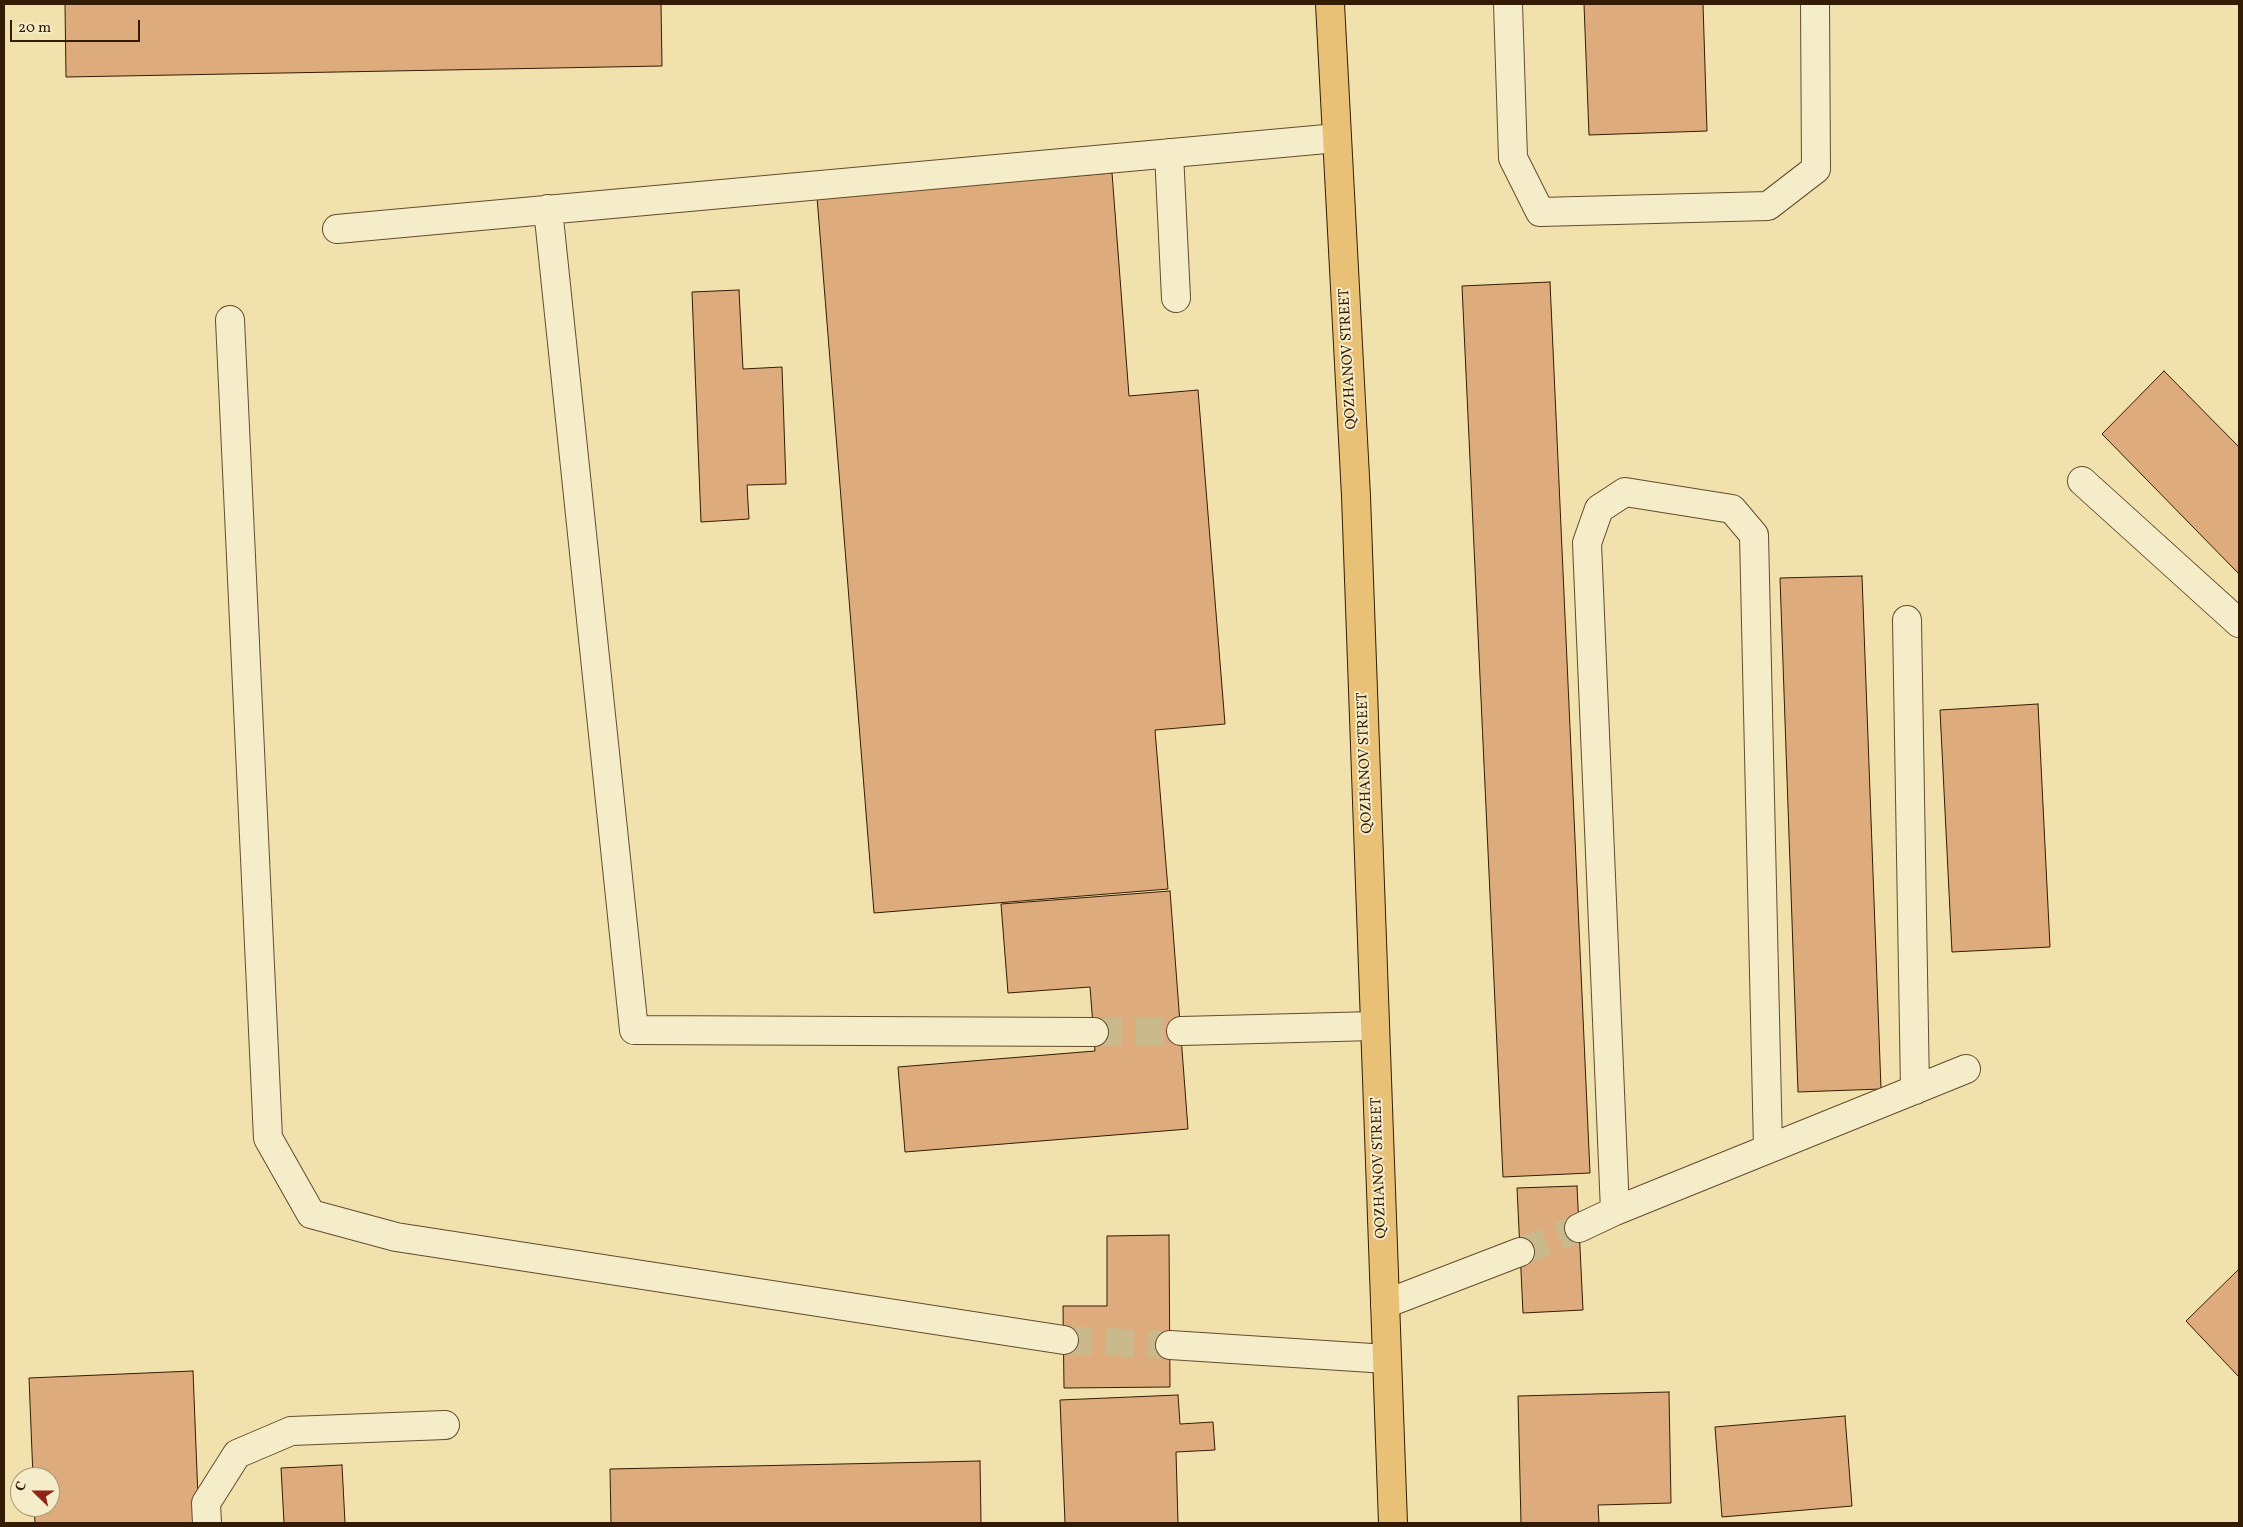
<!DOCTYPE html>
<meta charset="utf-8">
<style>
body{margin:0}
#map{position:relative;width:2243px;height:1527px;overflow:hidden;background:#f0e1ad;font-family:Vollkorn,serif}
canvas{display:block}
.frame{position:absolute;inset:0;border:5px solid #341b03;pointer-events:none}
.north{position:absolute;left:10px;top:1467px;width:50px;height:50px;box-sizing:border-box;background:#f5ecca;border:1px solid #a8987a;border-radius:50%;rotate:292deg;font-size:14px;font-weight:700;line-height:20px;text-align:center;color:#341b03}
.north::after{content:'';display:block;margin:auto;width:18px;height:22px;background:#8f2418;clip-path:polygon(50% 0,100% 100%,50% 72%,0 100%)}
.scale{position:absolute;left:10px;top:20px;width:130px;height:22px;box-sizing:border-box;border:2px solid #341b03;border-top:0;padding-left:6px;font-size:15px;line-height:18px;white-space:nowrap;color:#341b03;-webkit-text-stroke:4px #f5ecca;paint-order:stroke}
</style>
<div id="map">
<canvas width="2243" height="1527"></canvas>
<div class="frame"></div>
<div class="north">С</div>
<div class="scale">20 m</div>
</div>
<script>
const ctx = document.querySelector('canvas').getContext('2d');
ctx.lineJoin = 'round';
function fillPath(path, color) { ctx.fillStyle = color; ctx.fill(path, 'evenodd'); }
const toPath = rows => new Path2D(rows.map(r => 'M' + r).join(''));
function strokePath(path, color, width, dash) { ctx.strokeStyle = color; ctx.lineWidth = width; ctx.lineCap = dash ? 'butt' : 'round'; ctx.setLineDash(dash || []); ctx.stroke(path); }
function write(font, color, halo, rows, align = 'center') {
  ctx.font = font + ' Vollkorn,serif'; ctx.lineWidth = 4; ctx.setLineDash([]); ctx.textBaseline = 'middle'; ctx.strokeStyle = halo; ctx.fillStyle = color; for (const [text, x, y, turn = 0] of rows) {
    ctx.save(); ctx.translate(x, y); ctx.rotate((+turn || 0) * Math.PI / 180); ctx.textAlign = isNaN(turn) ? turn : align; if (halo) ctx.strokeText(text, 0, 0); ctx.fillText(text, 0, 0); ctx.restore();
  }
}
const building = toPath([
 [65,4,661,4,662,66,66,77,65,4],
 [1584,4,1703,4,1707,131,1589,135,1584,4],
 [1112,173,1129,396,1198,390,1225,724,1155,730,1168,889,874,913,817,197,1112,173],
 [1550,282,1590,1173,1503,1177,1462,286,1550,282],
 [739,290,743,369,782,367,786,484,747,485,749,519,701,522,692,292,739,290],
 [2164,371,2239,447,2239,574,2102,434,2164,371],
 [1862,576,1881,1089,1798,1092,1780,578,1862,576],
 [2038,704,2050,947,1952,952,1940,710,2038,704],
 [1170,891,1188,1129,905,1152,898,1067,1095,1051,1090,987,1008,993,1001,904,1170,891],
 [1577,1186,1583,1310,1523,1313,1517,1188,1577,1186],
 [1169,1235,1170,1387,1064,1388,1063,1306,1107,1306,1107,1236,1169,1235],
 [2239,1269,2239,1377,2186,1321,2239,1269],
 [193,1371,199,1523,35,1523,34,1507,50,1507,50,1477,33,1477,29,1378,193,1371],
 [1669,1392,1671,1503,1598,1505,1599,1523,1521,1523,1518,1396,1669,1392],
 [1178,1395,1180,1424,1213,1422,1215,1450,1176,1452,1178,1523,1065,1523,1060,1400,1178,1395],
 [1845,1416,1852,1506,1722,1517,1715,1427,1845,1416],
 [980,1461,981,1523,611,1523,610,1469,980,1461],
 [342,1465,345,1523,284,1523,281,1468,342,1465]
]);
fillPath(building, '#deac7c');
strokePath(building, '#341b03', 1);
strokePath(toPath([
 [1094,1032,1181,1031],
 [1520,1252,1579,1228],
 [1064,1340,1170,1345]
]), '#cab98b', 28, [28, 14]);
const minor = toPath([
 [1508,4,1513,158,1540,212,1768,206,1816,169,1815,4],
 [1169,153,1176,298],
 [548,209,634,1030,1094,1032],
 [337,229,1337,138],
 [230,320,268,1138,311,1214,396,1237,1064,1340],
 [2082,481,2239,623],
 [1907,620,1915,1090],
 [1181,1031,1375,1026],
 [1615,1211,1587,543,1599,509,1625,492,1732,509,1754,535,1768,1149],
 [1579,1228,1615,1211,1966,1069],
 [1385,1304,1520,1252],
 [1170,1345,1387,1359],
 [207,1523,206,1503,237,1454,291,1431,445,1425]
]);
const major = toPath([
 [1330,4,1356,496,1393,1523]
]);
strokePath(minor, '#634c2e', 30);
strokePath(major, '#341b03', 30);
strokePath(minor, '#f5ecca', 28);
strokePath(major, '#e8c076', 28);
write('15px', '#341b03', '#f5ecca', [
 ["QOZHANOV STREET",1349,359,-93],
 ["QOZHANOV STREET",1366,763,-92],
 ["QOZHANOV STREET",1380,1168,-92]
]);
</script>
